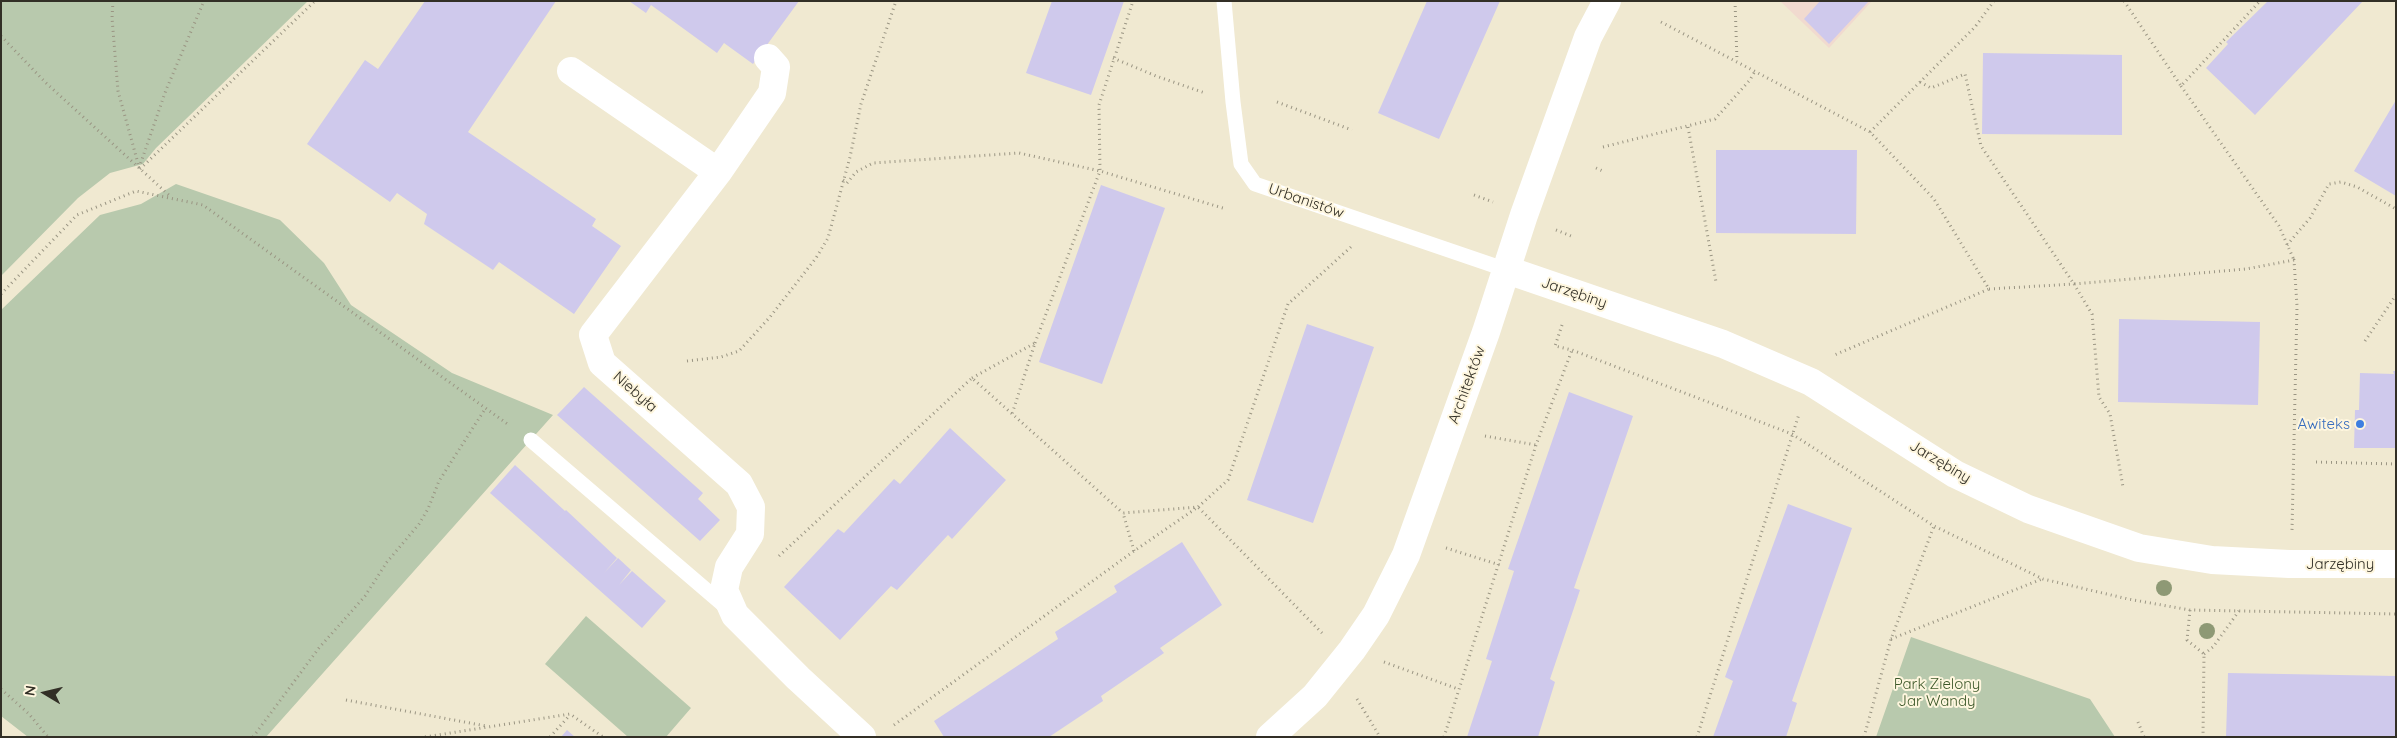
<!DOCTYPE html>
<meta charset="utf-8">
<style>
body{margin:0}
#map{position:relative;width:2397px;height:738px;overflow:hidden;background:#f0e9d1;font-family:Quicksand,sans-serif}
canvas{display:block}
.frame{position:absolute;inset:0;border:2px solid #322f26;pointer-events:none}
.north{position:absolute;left:20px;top:668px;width:50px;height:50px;-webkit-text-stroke:4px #fef6de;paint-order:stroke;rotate:279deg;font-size:14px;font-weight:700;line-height:20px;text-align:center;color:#322f26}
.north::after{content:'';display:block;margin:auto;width:18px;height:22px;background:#322f26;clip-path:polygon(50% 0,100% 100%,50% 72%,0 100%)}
</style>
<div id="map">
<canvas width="2397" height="738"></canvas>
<div class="frame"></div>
<div class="north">N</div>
</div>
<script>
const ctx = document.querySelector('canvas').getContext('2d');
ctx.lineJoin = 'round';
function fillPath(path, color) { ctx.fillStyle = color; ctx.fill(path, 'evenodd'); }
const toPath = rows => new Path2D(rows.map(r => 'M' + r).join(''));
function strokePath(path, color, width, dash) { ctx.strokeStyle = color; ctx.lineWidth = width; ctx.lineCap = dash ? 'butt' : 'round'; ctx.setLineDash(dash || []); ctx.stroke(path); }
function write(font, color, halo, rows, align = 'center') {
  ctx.font = font + ' Quicksand,sans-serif'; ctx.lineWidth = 4; ctx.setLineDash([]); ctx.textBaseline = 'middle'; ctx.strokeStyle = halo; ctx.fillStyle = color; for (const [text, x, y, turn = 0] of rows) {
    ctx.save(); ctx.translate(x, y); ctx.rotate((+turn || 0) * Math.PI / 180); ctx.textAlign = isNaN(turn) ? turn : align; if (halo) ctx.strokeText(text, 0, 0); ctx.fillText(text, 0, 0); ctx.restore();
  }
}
fillPath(toPath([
 [1780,1,1872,1,1829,48]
]), '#f1dacf');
fillPath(toPath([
 [1,1,308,1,156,148,143,164,110,173,78,198,1,276],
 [176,184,280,220,324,263,351,305,452,373,553,415,266,737,28,737,1,716,1,310,100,215,141,204],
 [586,616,691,708,666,737,628,737,545,664],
 [1911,637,2090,699,2115,737,1876,737]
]), '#b8c9ad');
fillPath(toPath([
 [425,1,556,1,468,132,596,219,592,226,621,246,574,314,499,262,493,270,424,224,427,214,397,193,390,202,307,144,365,60,378,69],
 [629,1,799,1,753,64,724,43,717,53,651,5,646,13],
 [1052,1,1124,1,1091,95,1026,73],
 [1427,1,1500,1,1439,139,1378,113],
 [1820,1,1869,1,1829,44,1804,19],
 [2268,1,2363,1,2255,115,2206,68,2228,44,2226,42],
 [1983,53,2122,55,2122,135,1982,134],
 [2396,100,2396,196,2354,171],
 [1716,150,1857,150,1856,234,1716,233],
 [1101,185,1165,208,1102,384,1039,362],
 [2119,319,2260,322,2258,405,2118,402],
 [1307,324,1374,347,1313,523,1247,500],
 [2393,371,2396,371,2396,448,2354,448,2355,410,2359,410,2360,373,2394,374],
 [584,387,703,493,698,499,720,520,700,541,557,415],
 [1569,392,1633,416,1574,588,1580,590,1550,679,1555,682,1538,737,1467,737,1492,661,1486,659,1514,571,1508,569],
 [950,428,1006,480,952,539,948,535,897,590,891,586,840,640,784,587,838,529,844,533,894,479,900,484],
 [515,465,565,511,558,518,566,510,617,558,604,573,618,558,631,570,619,585,632,571,666,601,642,628,490,493],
 [1788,504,1852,528,1792,701,1797,703,1786,737,1713,737,1733,681,1725,677],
 [1182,542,1222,605,1160,648,1164,653,1101,696,1103,701,1049,737,944,737,934,721,1058,639,1055,632,1117,592,1114,586],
 [2228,673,2396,676,2396,737,2226,737],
 [567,730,575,737,561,737]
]), '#cfc9ec');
strokePath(toPath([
 [113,1,112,18,118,91,139,167],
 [1735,1,1737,61],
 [2124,1,2181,86,2260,1],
 [1661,22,1870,132,1934,199,1989,289,1832,356],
 [1,36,45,82,171,197],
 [1113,58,1156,76,1205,93],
 [1920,82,1931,88,1965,74,1981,146,2074,284,2246,269,2294,260,2297,306,2292,530],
 [2181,86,2279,226,2294,260],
 [1277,102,1352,130],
 [1688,127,1716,282],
 [1870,132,1975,27,1994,1],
 [1603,147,1715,119,1750,80,1755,71],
 [139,168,166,90,204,1],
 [1596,168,1605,172],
 [140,169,315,1],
 [843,180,847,183,856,172,873,163,1019,153,1100,171,1226,209],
 [1474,195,1493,202],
 [1556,230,1571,236],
 [2287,245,2310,218,2329,184,2341,182,2357,187,2396,209],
 [1989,289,2074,284,2092,314,2099,397,2110,414,2123,487],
 [1,294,77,215,136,191,203,205,509,425],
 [1562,325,1555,346,1572,350,1792,434,1934,526,2043,579,2128,599,2190,610,2396,614],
 [2365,341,2396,295],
 [1035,343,1100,171,1099,105,1133,1],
 [687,361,721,357,739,351,770,317,816,258,828,238,850,157,861,104,896,1],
 [972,378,1035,343,1012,414],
 [1485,436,1536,445],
 [2316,462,2396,464],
 [1446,548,1500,565],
 [1134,551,1123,513,1198,507,1228,480,1288,304,1352,246],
 [779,556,972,378,1123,513],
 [2190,610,2187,640,2204,654,2203,737],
 [1891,639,2042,579],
 [2204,654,2213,647,2239,611],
 [1384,662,1458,689],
 [1,689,29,714,48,737],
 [1357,699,1380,737],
 [346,700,486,726],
 [2138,722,2144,737],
 [894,725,1134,551,1198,507,1322,633],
 [253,737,319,648,365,596,387,562,419,524,428,509,439,481,485,409],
 [425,737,570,714,603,737],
 [550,737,570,715],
 [1444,737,1536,445,1572,350],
 [1697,737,1799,414],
 [1864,737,1891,639,1934,526]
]), '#9a9583', 3, [1, 4]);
strokePath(toPath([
 [1224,1,1233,102,1241,164,1255,184,1507,270],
 [531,440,726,607]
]), '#fff', 15);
strokePath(toPath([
 [571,71,718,172,593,335,602,363,739,484,751,507,750,534,729,567,724,590,735,615,798,678,862,737],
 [718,172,772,93,776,67,768,58],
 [1507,270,1723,344,1811,382,1955,474,2028,509,2139,548,2212,560,2289,564,2396,564],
 [1270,737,1315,696,1352,650,1376,615,1406,555,1486,332,1524,215,1588,37,1607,1]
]), '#fff', 28);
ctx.fillStyle = '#8e9975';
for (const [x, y] of [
 [2164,588],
 [2207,631]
]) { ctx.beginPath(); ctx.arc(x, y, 8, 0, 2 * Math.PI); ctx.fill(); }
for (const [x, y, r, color] of [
 [2360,424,5,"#3f7fe0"]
]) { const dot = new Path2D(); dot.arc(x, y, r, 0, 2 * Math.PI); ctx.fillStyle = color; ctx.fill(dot); strokePath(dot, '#fef6de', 2); }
write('15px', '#322f26', '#fef6de', [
 ["Urbanistów",1306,201,19],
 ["Jarzębiny",1574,293,19],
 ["Architektów",1467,385,-70],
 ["Niebyła",635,392,41],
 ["Jarzębiny",1940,462,31],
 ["Jarzębiny",2340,564]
]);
write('15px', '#366cbe', '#fef6de', [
 ["Awiteks",2350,424]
], 'right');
write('15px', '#3d5829', '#fef6de', [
 ["Park Zielony",1937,684],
 ["Jar Wandy",1937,701]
]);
</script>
